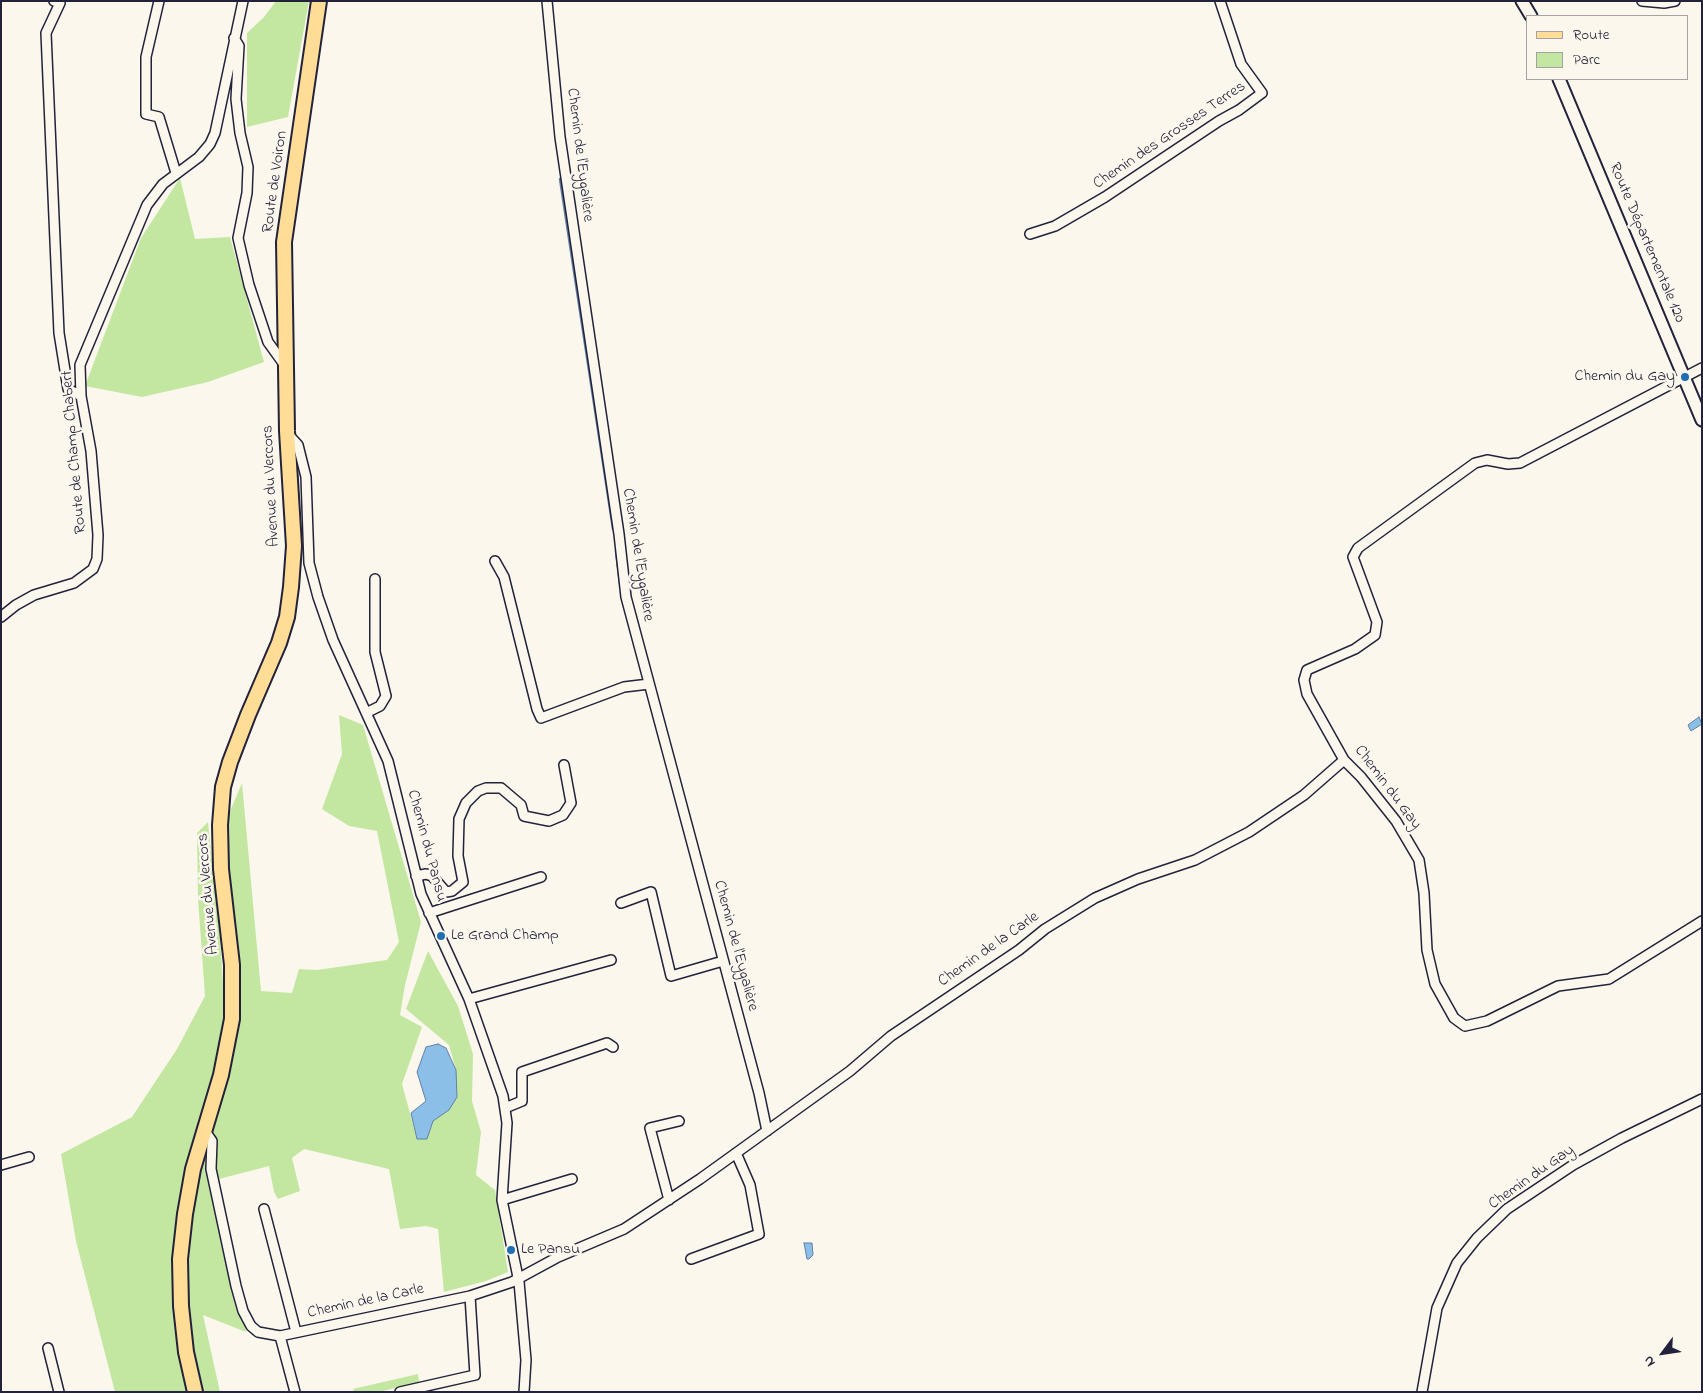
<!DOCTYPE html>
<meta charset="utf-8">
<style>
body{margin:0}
#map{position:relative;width:1703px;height:1393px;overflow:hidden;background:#fbf7ec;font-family:"Indie Flower",sans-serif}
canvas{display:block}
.frame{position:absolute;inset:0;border:2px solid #22223b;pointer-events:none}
.legend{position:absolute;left:1526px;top:15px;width:162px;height:65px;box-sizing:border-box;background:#fbf7ec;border:1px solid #a4a2a5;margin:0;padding:6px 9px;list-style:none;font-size:15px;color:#22223b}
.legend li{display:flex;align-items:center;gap:10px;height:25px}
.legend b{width:25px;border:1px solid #a4a2a5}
.north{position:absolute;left:1638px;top:1328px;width:50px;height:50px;-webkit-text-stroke:4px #fbf7ec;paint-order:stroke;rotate:239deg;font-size:14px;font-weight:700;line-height:20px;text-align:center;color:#22223b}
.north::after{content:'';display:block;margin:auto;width:18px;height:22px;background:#22223b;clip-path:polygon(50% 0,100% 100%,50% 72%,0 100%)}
</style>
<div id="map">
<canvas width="1703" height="1393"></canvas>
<div class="frame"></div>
<ul class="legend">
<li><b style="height:6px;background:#ffdd96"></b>Route</li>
<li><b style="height:14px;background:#c3e7a1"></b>Parc</li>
</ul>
<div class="north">N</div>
</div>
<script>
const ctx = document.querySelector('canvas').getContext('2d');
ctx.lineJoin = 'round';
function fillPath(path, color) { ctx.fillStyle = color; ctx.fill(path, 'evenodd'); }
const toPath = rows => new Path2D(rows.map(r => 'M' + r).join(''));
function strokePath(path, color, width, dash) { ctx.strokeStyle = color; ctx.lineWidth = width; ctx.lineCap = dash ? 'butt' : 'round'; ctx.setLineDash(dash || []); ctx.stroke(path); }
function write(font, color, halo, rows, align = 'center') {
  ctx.font = font + ' "Indie Flower",sans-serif'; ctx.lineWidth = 5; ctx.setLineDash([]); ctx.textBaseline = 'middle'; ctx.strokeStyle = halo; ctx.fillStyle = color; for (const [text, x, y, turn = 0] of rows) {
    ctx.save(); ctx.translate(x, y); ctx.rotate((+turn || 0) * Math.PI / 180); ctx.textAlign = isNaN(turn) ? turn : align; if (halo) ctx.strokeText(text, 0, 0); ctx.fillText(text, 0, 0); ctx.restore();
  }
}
fillPath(toPath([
 [276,1,309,1,288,117,247,127,247,33,264,17],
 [180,178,195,239,230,237,264,362,208,382,142,397,85,386,141,238],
 [339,715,363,725,421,922,405,985,400,1015,422,1027,402,1084,417,1139,427,1139,433,1121,449,1110,456,1070,449,1045,406,1009,428,951,458,1006,473,1054,472,1101,481,1132,476,1175,495,1190,508,1272,486,1281,444,1292,438,1229,426,1226,400,1229,389,1169,304,1149,292,1158,300,1191,278,1199,274,1192,269,1166,219,1179,246,1332,203,1315,220,1392,202,1392,187,1317,185,1264,189,1214,201,1155,231,1060,238,992,225,823,242,783,261,991,292,993,299,969,317,970,387,960,399,942,377,831,349,826,322,809,342,754],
 [208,822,220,939,226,1027,207,1103,184,1179,172,1270,175,1333,189,1392,115,1392,76,1241,61,1154,132,1117,177,1049,205,996,198,899,197,833],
 [418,1374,419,1382,379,1392,354,1392,353,1389]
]), '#c3e7a1');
const water = toPath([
 [1699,717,1702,724,1691,731,1688,725,1699,717],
 [438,1044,446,1048,456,1070,457,1097,449,1110,433,1121,427,1139,417,1139,411,1113,426,1101,417,1072,426,1047,438,1044],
 [804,1243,812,1243,813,1255,809,1259,807,1259,804,1243]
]);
fillPath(water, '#8bbfe8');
strokePath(water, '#6180a3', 1);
strokePath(toPath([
 [560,179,613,529],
 [616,551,620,583]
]), '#6180a3', 2.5);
const minor = toPath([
 [54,1,60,3,46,33,59,333,68,389,81,396],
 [159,1,146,57,146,114,159,117,176,173],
 [547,1,560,137,619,534,626,597,759,1093,767,1131],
 [1642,1,1664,3,1675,1],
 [234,38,239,46,236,99,240,133,248,167,247,193,238,238,249,285,268,342,286,367],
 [1030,234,1055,226,1105,197,1219,121,1239,110,1262,93,1241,64,1220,1],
 [1702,368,1520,463,1508,464,1487,460,1475,463,1358,548,1353,557,1377,622,1375,635,1355,649,1307,670,1304,680,1307,694,1344,760,1361,777,1396,821,1419,860,1424,893,1427,950,1435,984,1454,1018,1465,1026,1487,1021,1558,986,1609,979,1702,921],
 [288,434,298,445,306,477,309,563,318,597,333,640,388,761,421,894,469,999,503,1096,507,1123,502,1200,519,1282,526,1360,524,1392],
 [495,561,504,577,537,709,541,718,624,687,649,684],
 [1,617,16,605,34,595,74,583,93,569,97,559,98,535,91,451,81,396,80,365,147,205,163,184,199,157,210,144,215,133,243,1],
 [368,712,380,706,386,696,375,652,375,579],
 [416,876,426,874,432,876,446,892,452,891,463,882,458,856,459,819,466,803,478,791,486,788,501,788,521,805,524,816,549,821,563,815,571,803,564,765],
 [621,903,651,892,671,976,723,961],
 [429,913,541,877],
 [469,999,611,960],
 [505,1108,522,1101,522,1072,607,1043,613,1047],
 [205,1131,212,1141,211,1169,236,1286,243,1311,251,1326,258,1332,280,1336,470,1296,512,1282,558,1257,624,1229,700,1179,850,1071,891,1036,1019,950,1045,929,1095,898,1138,879,1195,860,1249,832,1304,795,1344,760],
 [1,1165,29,1157],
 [502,1200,572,1179],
 [669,1200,650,1128,679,1121],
 [264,1209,296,1332],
 [691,1259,759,1234,750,1185,736,1153],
 [280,1336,295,1392],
 [48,1348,59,1392],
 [400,1392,475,1375,470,1296],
 [1422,1392,1437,1308,1457,1263,1477,1238,1507,1209,1573,1165,1622,1138,1702,1099]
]);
const tertiary = toPath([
 [1522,1,1531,16],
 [1559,79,1702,420]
]);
const primary = toPath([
 [195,1392,186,1352,181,1306,180,1259,185,1214,193,1169,221,1075,232,1019,232,965,221,869,220,825,223,787,230,762,248,715,279,643,287,617,291,587,294,546,287,431,284,242,319,1]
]);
strokePath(minor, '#22223b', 12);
strokePath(tertiary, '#22223b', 15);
strokePath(primary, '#22223b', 18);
strokePath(minor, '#fbf7ec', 9);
strokePath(tertiary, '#fbf7ec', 11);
strokePath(primary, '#ffdd96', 14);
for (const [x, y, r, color] of [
 [1685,377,5,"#1f6fb2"],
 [441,936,5,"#1f6fb2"],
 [511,1250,5,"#1f6fb2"]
]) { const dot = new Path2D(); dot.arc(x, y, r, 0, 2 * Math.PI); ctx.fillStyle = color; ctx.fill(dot); strokePath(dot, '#fbf7ec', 2); }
write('16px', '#22223b', '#fbf7ec', [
 ["Chemin des Grosses Terres",1170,136,-34],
 ["Chemin de l'Eygalière",579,155,83],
 ["Route de Voiron",276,182,-82],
 ["Route Départementale 120",1646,243,67],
 ["Route de Champ Chabert",75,452,-95],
 ["Avenue du Vercors",272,486,-93],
 ["Chemin de l'Eygalière",637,555,81],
 ["Chemin du Gay",1387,788,53],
 ["Chemin du Pansu",426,846,75],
 ["Avenue du Vercors",209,894,-95],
 ["Chemin de l'Eygalière",735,946,75],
 ["Chemin de la Carle",989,950,-35],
 ["Chemin du Gay",1532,1178,-35],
 ["Chemin de la Carle",366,1302,-12]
]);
write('16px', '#22223b', '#fbf7ec', [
 ["Chemin du Gay",1675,377,"right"],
 ["Le Grand Champ",451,936],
 ["Le Pansu",521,1250]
], 'left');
</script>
